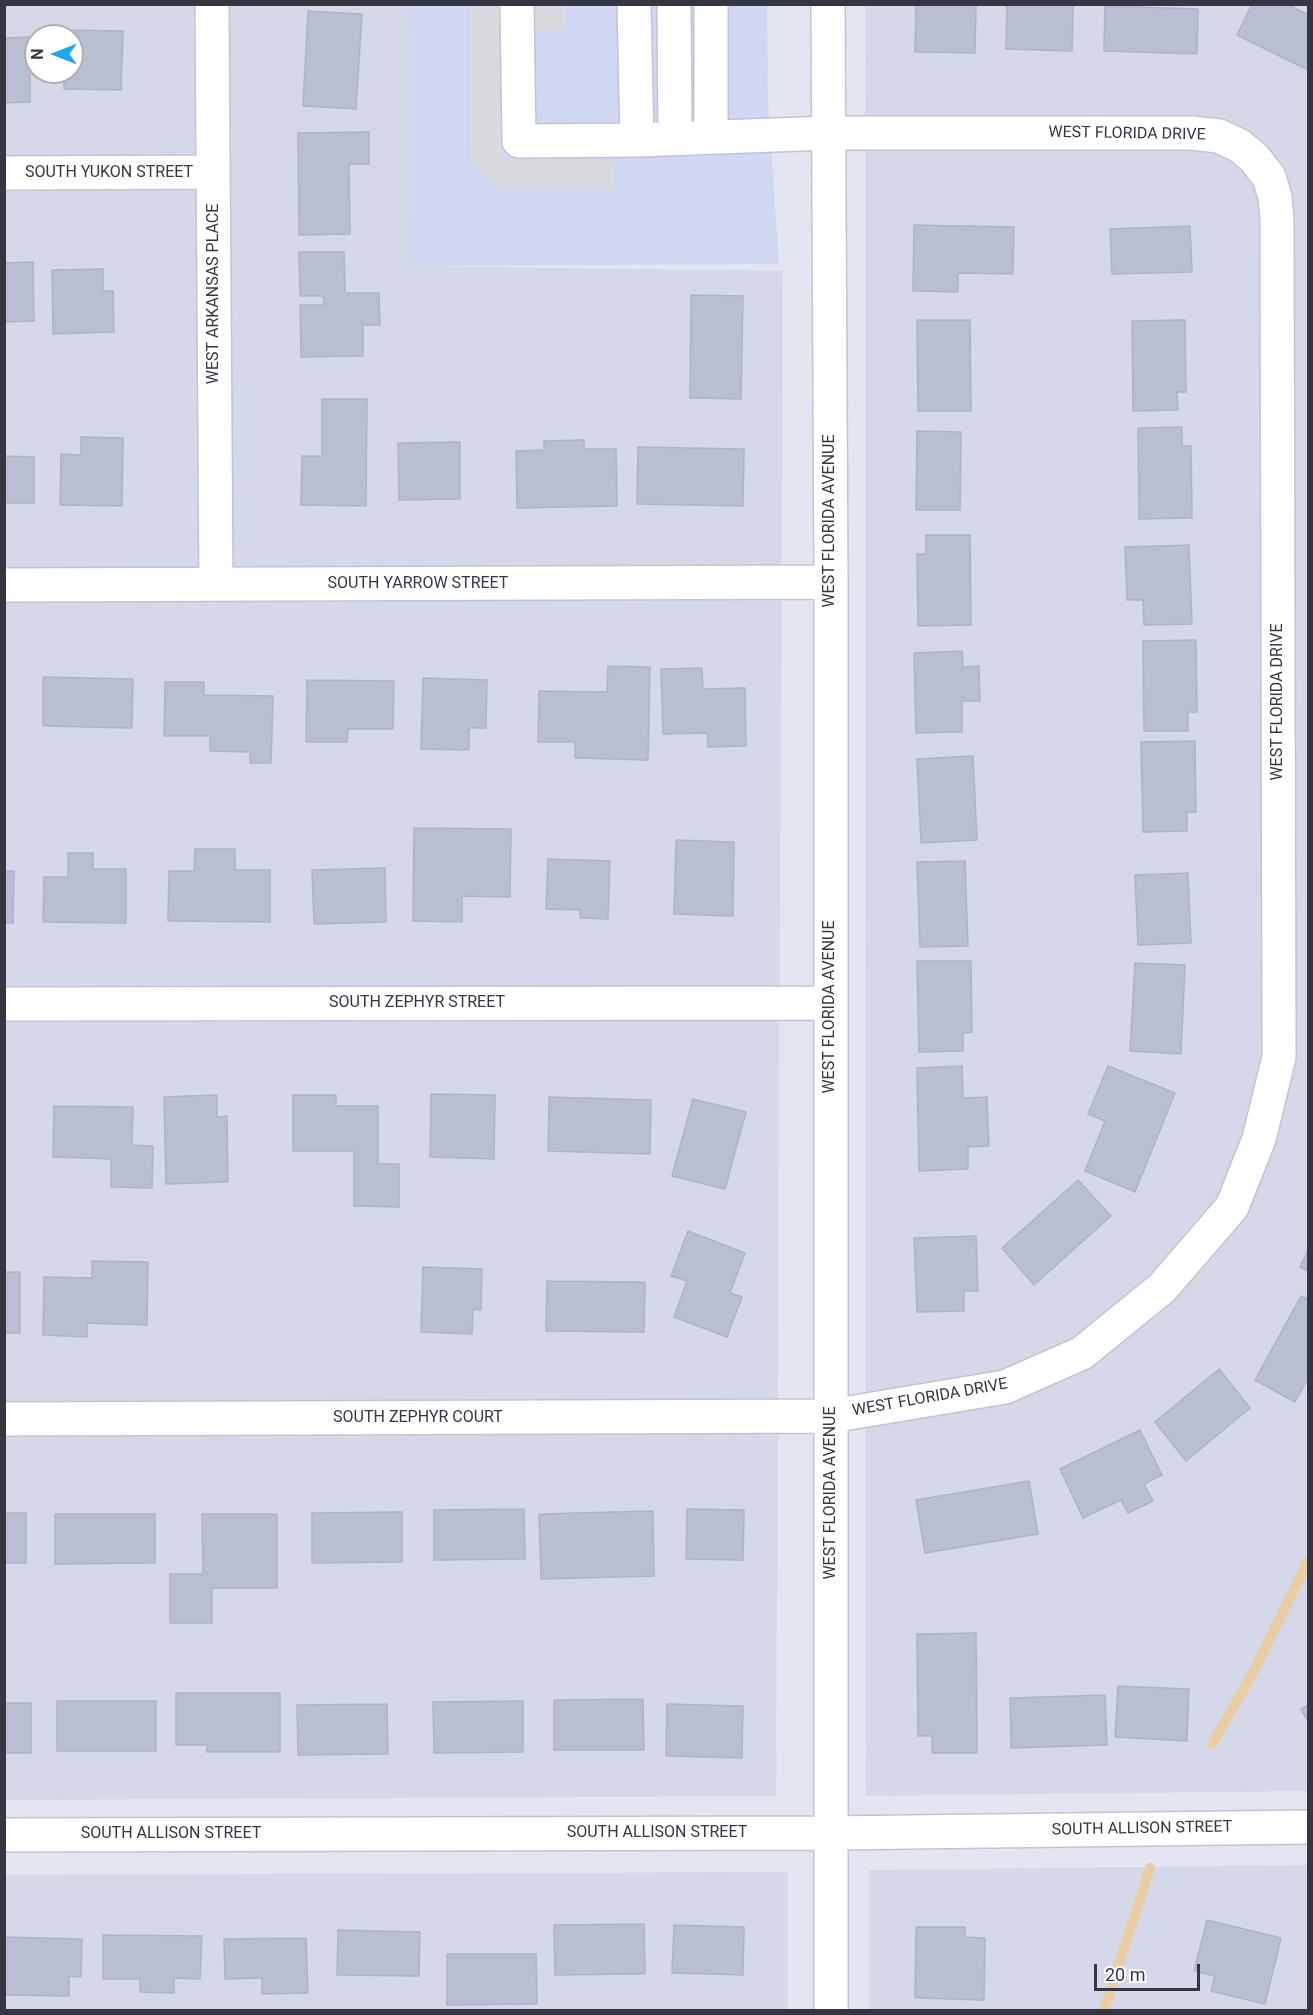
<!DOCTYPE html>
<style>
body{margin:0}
#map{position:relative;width:1313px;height:2015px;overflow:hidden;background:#e3e5f0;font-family:Roboto,sans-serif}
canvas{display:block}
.frame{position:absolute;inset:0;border:6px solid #343742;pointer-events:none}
.north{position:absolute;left:24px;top:24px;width:60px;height:60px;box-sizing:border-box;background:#fff;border:2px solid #aeafb3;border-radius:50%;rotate:270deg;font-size:16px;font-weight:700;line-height:24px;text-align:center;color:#343742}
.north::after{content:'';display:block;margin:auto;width:21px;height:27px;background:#1ea8ec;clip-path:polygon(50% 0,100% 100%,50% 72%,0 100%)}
.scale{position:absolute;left:1094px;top:1964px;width:106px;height:27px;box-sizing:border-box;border:3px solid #343742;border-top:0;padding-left:8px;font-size:18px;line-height:21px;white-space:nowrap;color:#343742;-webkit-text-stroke:4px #fff;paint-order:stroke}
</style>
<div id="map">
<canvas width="1313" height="2015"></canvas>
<div class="frame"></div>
<div class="north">N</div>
<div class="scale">20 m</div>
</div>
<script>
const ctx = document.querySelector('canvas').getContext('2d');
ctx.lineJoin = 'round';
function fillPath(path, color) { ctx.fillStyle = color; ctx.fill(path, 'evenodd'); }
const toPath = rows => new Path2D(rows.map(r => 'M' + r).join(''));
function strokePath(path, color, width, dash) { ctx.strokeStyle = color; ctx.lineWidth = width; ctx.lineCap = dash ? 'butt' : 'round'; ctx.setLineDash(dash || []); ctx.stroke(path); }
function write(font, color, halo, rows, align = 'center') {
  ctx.font = font + ' Roboto,sans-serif'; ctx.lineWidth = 5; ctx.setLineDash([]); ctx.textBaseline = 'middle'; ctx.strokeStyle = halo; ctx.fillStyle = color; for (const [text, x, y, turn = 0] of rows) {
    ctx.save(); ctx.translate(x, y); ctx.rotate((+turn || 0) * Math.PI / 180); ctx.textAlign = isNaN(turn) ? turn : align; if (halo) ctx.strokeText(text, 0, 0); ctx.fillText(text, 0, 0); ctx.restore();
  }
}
fillPath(toPath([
 [4,5,411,5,410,266,783,271,776,1796,5,1800],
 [36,36,72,36,72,72,36,72],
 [865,5,1308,5,1308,1791,866,1796],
 [1308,1865,1308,2010,869,2010,869,1870],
 [788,1872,788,2010,5,2010,4,1875]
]), '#d5d8e8');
fillPath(toPath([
 [411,5,767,5,768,100,779,264,410,266]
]), '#cfd7f2');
fillPath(toPath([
 [469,5,565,5,565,30,500,33,501,160,616,160,614,189,501,190,470,160]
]), '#d8dade');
strokePath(toPath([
 [1212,1744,1254,1671,1308,1561],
 [1104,2010,1150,1868]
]), '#eacda2', 10);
const building = toPath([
 [916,4,976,4,975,53,915,52,916,4],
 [1007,4,1073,4,1072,51,1006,49,1007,4],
 [1252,4,1287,4,1308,15,1308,70,1237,35,1252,4],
 [1105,6,1198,9,1197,54,1104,51,1105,6],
 [308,11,362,14,356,109,303,106,308,11],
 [65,30,123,31,121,90,64,89,64,72,72,72,72,36,65,36,65,30],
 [30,37,30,102,4,103,4,38,30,37],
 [369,132,369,164,349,164,350,234,299,235,298,133,369,132],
 [914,225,1014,227,1013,274,958,273,958,292,913,291,914,225],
 [1190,226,1192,272,1112,274,1110,229,1190,226],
 [299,252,344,252,345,293,379,293,380,325,363,325,363,356,301,357,300,305,324,305,323,296,300,296,299,252],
 [33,262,34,321,4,322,4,263,33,262],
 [103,269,103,291,113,291,114,332,53,334,52,270,103,269],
 [691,295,743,296,741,399,690,398,691,295],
 [917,320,970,320,971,411,918,411,917,320],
 [1185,320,1186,392,1177,392,1178,410,1133,411,1132,321,1185,320],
 [322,399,367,399,366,506,301,505,302,456,322,456,322,399],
 [1182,427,1182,446,1191,446,1192,518,1139,519,1138,428,1182,427],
 [917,431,961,432,960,510,916,510,917,431],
 [81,437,123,438,122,506,60,505,61,454,81,455,81,437],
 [584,440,584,449,616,449,617,506,517,508,516,451,544,450,544,441,584,440],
 [460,442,460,499,399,500,398,443,460,442],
 [638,447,744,449,743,506,637,504,638,447],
 [4,456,34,457,34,503,4,503,4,456],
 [926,535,970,535,971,625,918,626,917,554,926,554,926,535],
 [1189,545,1192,624,1144,625,1143,600,1127,600,1125,547,1189,545],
 [1196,640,1197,712,1188,712,1188,731,1144,731,1143,641,1196,640],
 [962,651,963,667,979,666,980,701,962,701,962,732,916,733,914,653,962,651],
 [608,666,650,667,648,760,575,758,575,742,538,742,539,691,607,692,608,666],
 [702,668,703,689,745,688,746,746,708,747,707,733,663,734,661,669,702,668],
 [43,677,133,679,132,728,43,726,43,677],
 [423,678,487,680,486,728,469,728,469,750,421,749,423,678],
 [307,680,394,681,393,729,348,729,347,742,306,742,307,680],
 [165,682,204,682,204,695,273,696,271,763,250,763,250,752,210,751,210,736,164,736,165,682],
 [1195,741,1196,812,1187,812,1187,831,1143,832,1141,742,1195,741],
 [973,756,977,840,921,843,917,759,973,756],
 [414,828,511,829,510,897,462,896,462,922,413,921,414,828],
 [676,840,734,842,733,916,674,914,676,840],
 [195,849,235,849,235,870,270,870,270,922,168,921,169,871,194,871,195,849],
 [68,853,93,853,93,869,126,869,126,923,43,922,44,877,68,877,68,853],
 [548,859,610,861,608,919,580,918,580,910,546,909,548,859],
 [965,861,968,946,920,947,917,862,965,861],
 [385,868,386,922,314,924,312,870,385,868],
 [4,871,14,871,13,923,4,923,4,871],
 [1188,873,1191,943,1138,945,1135,875,1188,873],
 [917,961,971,961,972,1032,963,1033,963,1051,919,1052,917,961],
 [1135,963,1185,965,1181,1054,1130,1051,1135,963],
 [962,1066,963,1098,987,1097,989,1146,968,1147,968,1169,919,1171,917,1068,962,1066],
 [1108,1066,1175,1093,1135,1192,1085,1171,1105,1121,1088,1114,1108,1066],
 [431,1094,495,1095,494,1159,430,1157,431,1094],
 [217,1095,217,1117,227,1116,228,1182,166,1184,164,1097,217,1095],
 [293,1095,336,1095,336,1106,378,1106,378,1164,399,1164,399,1207,354,1206,354,1151,293,1151,293,1095],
 [549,1097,651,1100,650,1154,548,1151,549,1097],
 [693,1099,746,1112,725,1189,672,1176,693,1099],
 [54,1106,133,1107,132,1145,153,1146,152,1188,111,1187,111,1159,53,1157,54,1106],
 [1078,1180,1111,1216,1034,1285,1002,1248,1078,1180],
 [688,1231,745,1253,730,1293,742,1297,727,1337,674,1317,687,1281,671,1276,688,1231],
 [976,1236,978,1291,964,1291,964,1311,917,1312,914,1238,976,1236],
 [1308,1250,1308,1271,1300,1267,1308,1250],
 [92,1261,148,1262,147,1325,87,1323,87,1337,43,1335,44,1277,92,1278,92,1261],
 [423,1267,482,1269,481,1310,473,1309,472,1334,421,1332,423,1267],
 [4,1272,20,1272,20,1333,4,1333,4,1272],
 [547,1281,645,1282,644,1332,546,1331,547,1281],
 [1301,1296,1308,1299,1308,1378,1295,1402,1255,1380,1301,1296],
 [1219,1369,1250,1408,1186,1461,1155,1422,1219,1369],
 [1140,1430,1162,1475,1144,1484,1153,1501,1128,1513,1121,1500,1083,1518,1060,1469,1140,1430],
 [1029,1481,1038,1534,925,1553,916,1500,1029,1481],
 [524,1509,525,1559,434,1560,434,1510,524,1509],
 [687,1509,744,1510,743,1560,686,1559,687,1509],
 [653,1511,654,1576,541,1579,539,1514,653,1511],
 [402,1512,402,1562,312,1563,312,1513,402,1512],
 [4,1513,26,1513,26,1563,4,1563,4,1513],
 [55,1514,155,1514,155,1563,55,1564,55,1514],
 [202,1514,277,1514,277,1588,212,1588,212,1623,170,1623,170,1574,203,1574,202,1514],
 [976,1633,977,1753,932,1753,932,1736,918,1736,917,1634,976,1633],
 [1118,1686,1189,1689,1187,1741,1115,1737,1118,1686],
 [176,1693,280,1693,280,1752,207,1752,207,1745,176,1745,176,1693],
 [1105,1695,1107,1745,1011,1748,1010,1698,1105,1695],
 [643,1699,644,1750,554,1750,554,1700,643,1699],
 [57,1701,156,1701,156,1751,57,1751,57,1701],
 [523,1701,523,1752,434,1753,433,1702,523,1701],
 [4,1703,31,1703,31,1753,4,1753,4,1703],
 [387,1704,388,1754,298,1755,297,1705,387,1704],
 [667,1704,743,1706,742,1758,666,1756,667,1704],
 [1308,1705,1308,1721,1301,1709,1308,1705],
 [1207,1920,1281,1938,1265,2004,1211,1991,1215,1976,1194,1971,1207,1920],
 [644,1924,645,1974,555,1975,554,1925,644,1924],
 [674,1925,744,1927,743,1975,672,1973,674,1925],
 [916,1927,965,1927,965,1937,985,1938,984,2000,915,1998,916,1927],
 [338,1930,420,1932,419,1976,337,1975,338,1930],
 [103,1935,202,1936,200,1979,174,1978,174,1993,140,1992,140,1979,103,1979,103,1935],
 [4,1937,82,1939,81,1977,69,1976,69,1996,4,1995,4,1937],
 [306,1938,308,1993,262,1994,262,1978,225,1979,224,1939,306,1938],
 [447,1954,536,1954,537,2004,447,2005,447,1954]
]);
fillPath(building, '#b9bed1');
strokePath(building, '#adb3cb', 1.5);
const minor = toPath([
 [212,4,216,584],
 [634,4,637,140],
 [674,4,675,138],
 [711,4,711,137],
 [828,4,831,582,831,2010],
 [4,173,213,172],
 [4,585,831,582],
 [4,1004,830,1003],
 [4,1419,831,1416,1005,1387,1082,1353,1162,1288,1232,1207,1259,1139,1279,1057,1277,219,1275,197,1269,177,1255,159,1240,146,1219,136,1191,133,829,133,637,140,519,141,517,4],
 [4,1835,830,1833,1308,1827]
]);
strokePath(minor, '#c0c4d6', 36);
strokePath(minor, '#fff', 33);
write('16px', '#343742', '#fff', [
 ["WEST FLORIDA DRIVE",1127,134,1],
 ["SOUTH YUKON STREET",109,173],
 ["WEST ARKANSAS PLACE",214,294,-90],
 ["WEST FLORIDA AVENUE",830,521,-90],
 ["SOUTH YARROW STREET",418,584],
 ["WEST FLORIDA DRIVE",1278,702,-90],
 ["SOUTH ZEPHYR STREET",417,1003],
 ["WEST FLORIDA AVENUE",830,1007,-90],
 ["WEST FLORIDA DRIVE",930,1398,-10],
 ["SOUTH ZEPHYR COURT",418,1418],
 ["WEST FLORIDA AVENUE",831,1493,-90],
 ["SOUTH ALLISON STREET",1142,1829,-1],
 ["SOUTH ALLISON STREET",657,1833],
 ["SOUTH ALLISON STREET",171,1834]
]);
</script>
